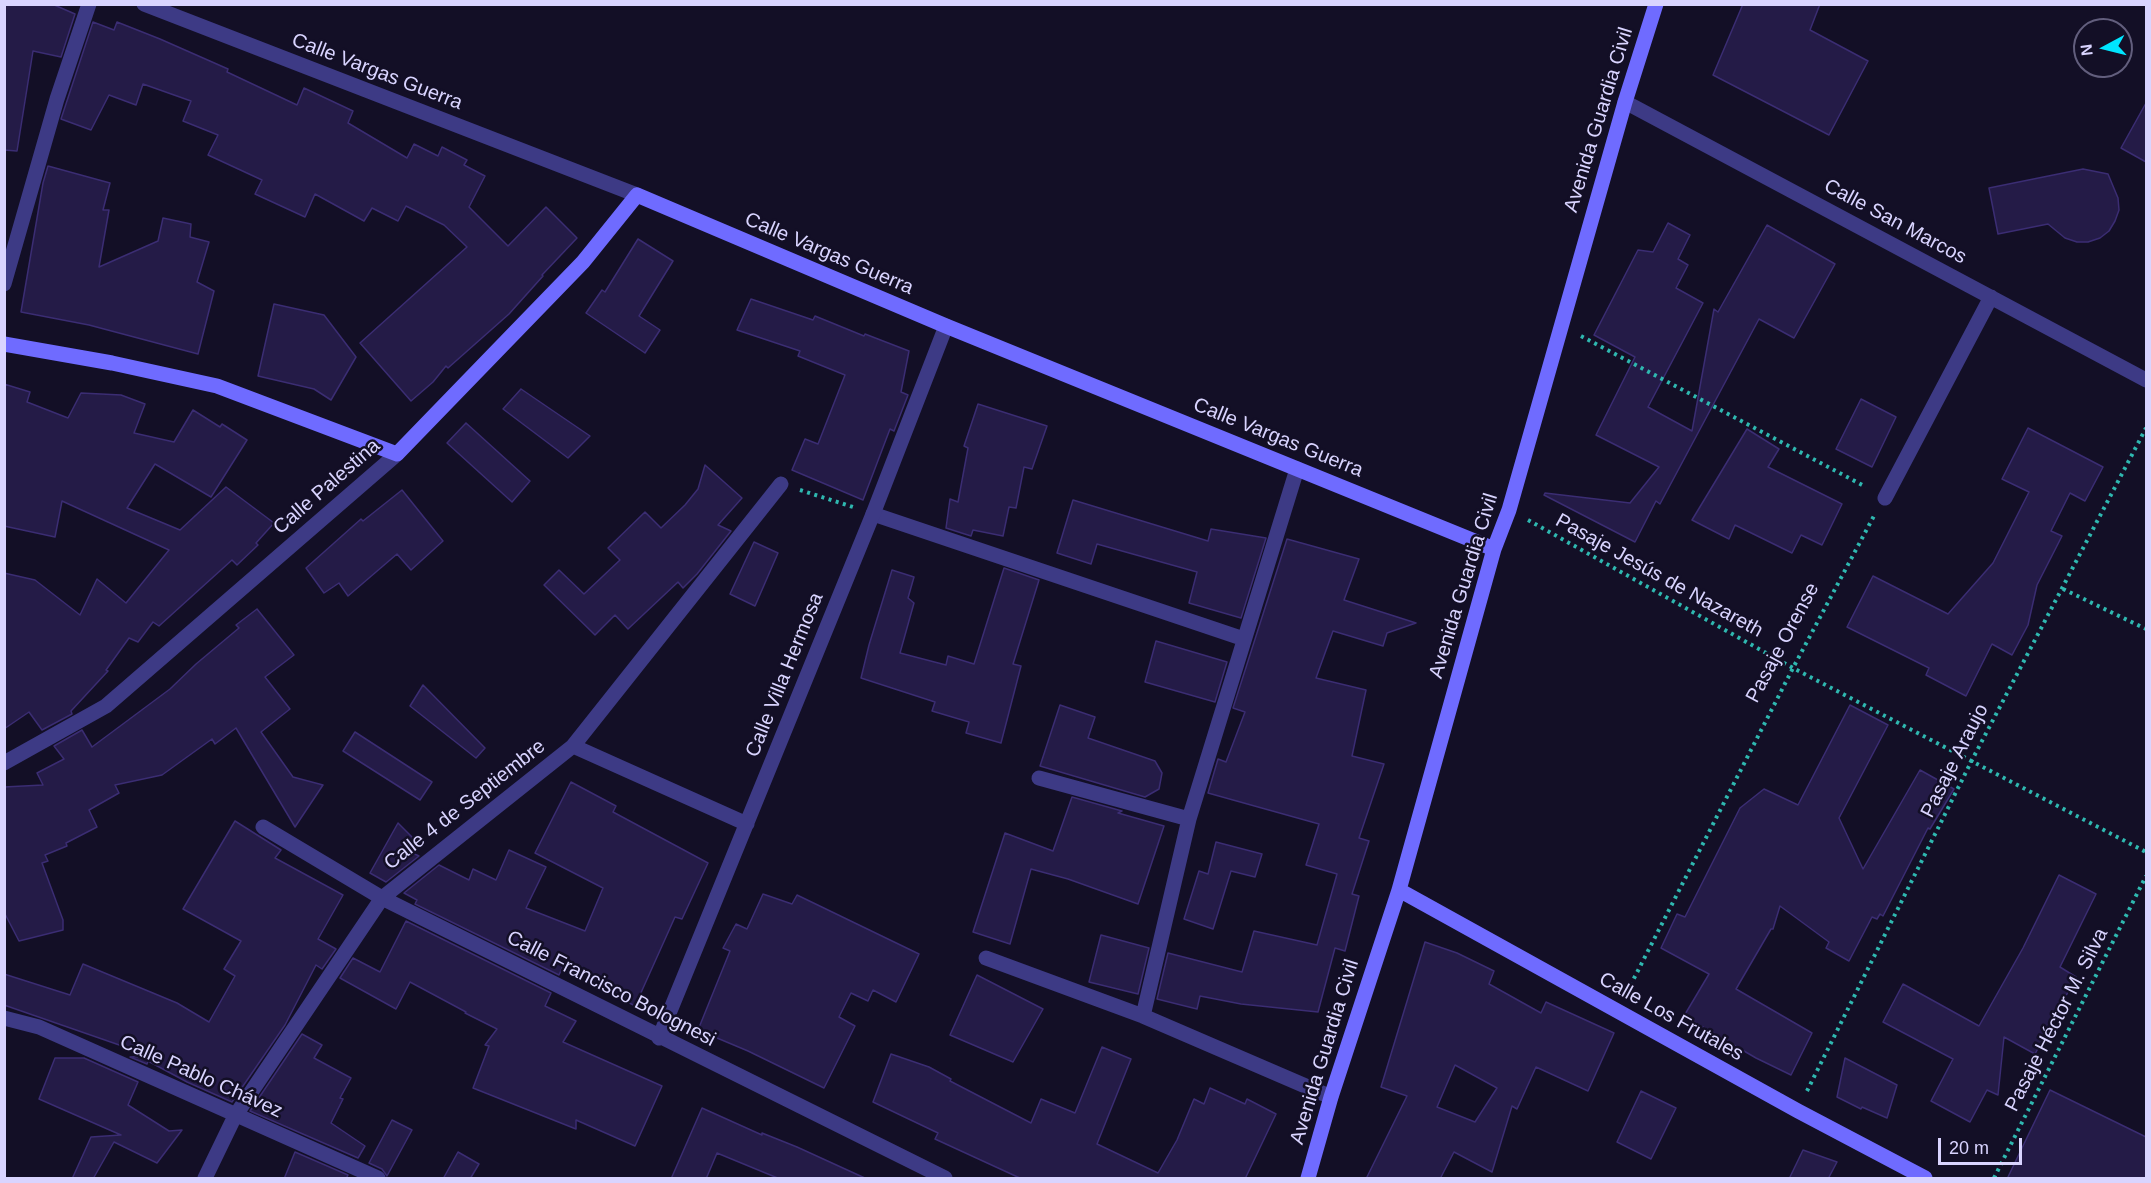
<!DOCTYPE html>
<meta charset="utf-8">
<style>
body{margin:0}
#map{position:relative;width:2151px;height:1183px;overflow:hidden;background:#130f26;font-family:Helvetica,sans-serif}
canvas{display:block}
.frame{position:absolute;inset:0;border:6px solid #d9d4ff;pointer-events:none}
.north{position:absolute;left:2073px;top:18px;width:60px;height:60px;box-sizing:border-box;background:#130f26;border:2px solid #625e7d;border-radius:50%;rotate:263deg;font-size:16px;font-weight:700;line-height:24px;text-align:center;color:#d9d4ff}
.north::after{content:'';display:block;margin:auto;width:21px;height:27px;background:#00e5ff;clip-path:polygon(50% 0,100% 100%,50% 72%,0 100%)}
.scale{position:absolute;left:1938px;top:1138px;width:84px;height:27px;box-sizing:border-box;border:3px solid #d9d4ff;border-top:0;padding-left:8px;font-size:18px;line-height:21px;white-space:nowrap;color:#d9d4ff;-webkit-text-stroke:4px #130f26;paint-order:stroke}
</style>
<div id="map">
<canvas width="2151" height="1183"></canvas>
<div class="frame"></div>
<div class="north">N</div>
<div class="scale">20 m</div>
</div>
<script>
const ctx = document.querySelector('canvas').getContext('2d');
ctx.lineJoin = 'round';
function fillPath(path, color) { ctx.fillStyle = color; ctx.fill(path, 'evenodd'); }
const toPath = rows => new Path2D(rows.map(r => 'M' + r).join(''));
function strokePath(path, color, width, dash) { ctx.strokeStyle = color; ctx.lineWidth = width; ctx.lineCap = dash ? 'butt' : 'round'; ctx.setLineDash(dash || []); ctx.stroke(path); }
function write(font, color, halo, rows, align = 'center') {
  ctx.font = font + ' Helvetica,sans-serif'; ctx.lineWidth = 5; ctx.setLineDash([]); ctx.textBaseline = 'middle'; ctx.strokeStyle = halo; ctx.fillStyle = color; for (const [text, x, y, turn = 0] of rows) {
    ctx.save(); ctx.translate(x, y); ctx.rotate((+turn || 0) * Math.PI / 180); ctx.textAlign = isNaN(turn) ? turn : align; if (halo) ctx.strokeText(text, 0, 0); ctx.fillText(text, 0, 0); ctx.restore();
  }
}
const building = toPath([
 [4,4,52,4,75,14,61,57,33,51,17,151,4,150,4,4],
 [1743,4,1820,4,1810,30,1868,61,1829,135,1713,75,1743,4],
 [93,22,114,30,117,22,160,39,228,69,227,72,297,105,304,88,353,111,348,123,407,158,414,144,438,156,442,147,467,160,464,165,485,176,469,207,508,246,546,207,577,238,542,275,543,276,509,314,448,368,446,366,433,382,411,401,360,343,467,247,444,225,406,206,398,221,372,208,364,221,315,194,305,217,255,194,262,180,208,155,218,135,183,121,191,101,143,84,136,105,109,95,91,130,61,119,93,22],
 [2146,103,2146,162,2121,148,2146,103],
 [48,166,110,183,103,210,109,210,99,267,158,241,163,218,191,224,190,237,209,242,197,282,214,291,198,354,89,325,21,312,43,183,48,166],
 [2083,169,2108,174,2118,198,2119,210,2115,221,2109,231,2100,238,2088,242,2077,242,2065,238,2048,224,1998,234,1989,188,2083,169],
 [1668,223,1690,235,1678,259,1688,265,1676,288,1703,303,1648,407,1692,431,1714,309,1718,312,1767,225,1835,264,1794,338,1759,319,1660,504,1656,501,1635,542,1544,495,1545,493,1630,503,1659,467,1596,435,1635,357,1594,335,1638,250,1653,252,1668,223],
 [638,239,673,261,639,316,660,330,645,353,586,313,602,290,605,292,638,239],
 [751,299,813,320,815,316,864,336,865,334,909,351,901,392,908,395,894,431,890,429,863,500,792,470,805,439,818,444,845,375,798,356,800,351,737,330,751,299],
 [274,304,324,315,356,357,331,400,314,389,258,376,274,304],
 [4,384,30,392,27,402,68,418,81,393,121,395,145,404,134,433,174,442,193,410,220,427,222,424,247,440,211,497,155,464,127,508,180,530,226,487,274,523,256,543,258,545,237,565,232,560,159,626,153,622,138,642,129,638,106,670,108,671,71,711,72,714,42,730,29,712,4,729,4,573,35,580,80,615,97,579,126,603,169,550,62,501,55,537,4,526,4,384],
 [521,389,590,436,568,458,503,409,521,389],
 [1861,399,1896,417,1872,467,1836,449,1861,399],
 [978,404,1047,426,1032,469,1024,467,1016,508,1009,507,1003,536,973,530,971,536,946,528,950,499,958,502,968,448,964,446,978,404],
 [466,423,530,481,512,502,447,443,466,423],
 [2028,428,2103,467,2085,501,2070,493,2051,531,2062,536,2037,585,2028,625,2012,655,1992,644,1966,696,1926,675,1929,668,1847,627,1873,576,1948,614,1993,563,2029,492,2002,479,2028,428],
 [1747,429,1779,449,1768,467,1842,504,1822,545,1801,535,1792,553,1735,525,1729,539,1692,520,1747,429],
 [705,465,742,498,718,525,731,531,697,574,683,588,678,582,628,629,615,615,595,635,544,585,559,570,584,594,620,560,608,548,645,512,661,528,685,505,698,489,705,465],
 [402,490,443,541,411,570,397,554,348,596,339,583,324,593,306,568,361,519,363,521,402,490],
 [1073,500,1208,541,1211,529,1266,538,1241,618,1189,603,1197,572,1097,544,1091,564,1057,553,1073,500],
 [1287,539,1359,559,1344,600,1416,623,1387,633,1383,646,1333,631,1316,678,1366,690,1352,756,1384,764,1359,838,1369,841,1352,894,1359,896,1345,951,1335,948,1318,1012,1241,1004,1200,996,1197,1009,1157,999,1168,953,1242,972,1254,931,1317,945,1337,874,1306,865,1319,824,1208,793,1218,759,1226,762,1245,712,1233,708,1287,539],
 [754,542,778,553,755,606,730,594,754,542],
 [1004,568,1039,580,1013,664,1021,666,1001,743,966,733,969,722,932,711,935,702,861,678,869,645,892,570,914,577,908,598,914,603,900,653,946,665,948,656,974,664,1004,568],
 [257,609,294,655,265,677,290,709,261,732,293,777,323,785,295,827,236,728,215,744,212,739,162,775,115,785,119,793,89,810,97,827,66,843,67,846,45,855,48,861,42,863,63,920,63,930,19,941,4,912,4,787,43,785,37,773,64,759,54,746,82,730,92,747,170,689,196,664,239,628,236,625,257,609],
 [1156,641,1227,662,1215,702,1145,682,1156,641],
 [423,685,485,748,476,758,410,706,423,685],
 [1060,705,1095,717,1088,738,1155,761,1162,773,1159,789,1145,797,1040,766,1060,705],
 [1850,705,1888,725,1839,818,1863,869,1920,770,1954,789,1930,829,1928,828,1883,916,1880,914,1877,919,1872,917,1849,961,1826,948,1829,942,1780,906,1773,929,1771,929,1736,989,1812,1033,1791,1075,1756,1058,1684,1016,1709,974,1661,948,1677,914,1685,917,1740,808,1764,789,1798,805,1850,705],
 [355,732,432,782,420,800,343,751,355,732],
 [571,782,616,806,613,812,708,863,682,919,675,917,635,1006,563,966,559,975,415,904,417,900,404,893,439,865,469,880,473,869,496,880,509,850,546,867,526,908,585,931,603,888,535,853,571,782],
 [1072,797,1122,811,1118,813,1164,826,1138,904,1068,879,1031,869,1010,944,973,932,1005,833,1053,851,1072,797],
 [235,821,281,850,275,858,343,895,318,939,336,949,322,969,316,965,285,1025,232,1102,187,1082,148,1061,147,1064,130,1057,151,1056,4,1005,4,974,70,995,83,964,177,1003,209,1022,235,976,224,969,241,941,183,909,235,821],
 [398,823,415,840,408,851,419,856,386,882,370,873,398,823],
 [1216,842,1262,854,1255,877,1231,871,1213,929,1184,919,1199,871,1208,874,1216,842],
 [2059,875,2096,894,2060,967,2076,977,2035,1054,2004,1037,1998,1095,1987,1090,1970,1122,1931,1101,1953,1059,1883,1022,1903,984,1979,1026,2023,948,2059,875],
 [763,894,792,904,797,895,919,954,896,1002,873,990,868,1001,851,993,839,1017,855,1026,824,1088,748,1051,698,1030,730,951,723,948,736,924,747,929,763,894],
 [406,921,551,993,545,1006,576,1021,563,1042,662,1086,635,1146,576,1120,576,1129,473,1088,489,1046,485,1045,497,1029,465,1013,466,1012,410,982,396,1009,340,978,353,958,380,972,406,921],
 [1101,935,1149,948,1138,994,1089,982,1101,935],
 [1425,942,1457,953,1494,971,1489,984,1541,1013,1546,1002,1614,1033,1588,1091,1536,1067,1517,1109,1512,1106,1492,1172,1454,1152,1440,1179,1366,1179,1407,1096,1381,1087,1425,942],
 [1455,1065,1497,1088,1475,1122,1437,1107,1455,1065],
 [977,975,1043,1009,1013,1062,950,1035,977,975],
 [302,1034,322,1045,314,1058,351,1078,340,1098,343,1099,331,1123,365,1146,358,1158,250,1111,302,1034],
 [1102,1047,1131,1059,1097,1144,1158,1173,1177,1140,1194,1099,1204,1104,1210,1088,1245,1104,1247,1099,1276,1114,1245,1179,1022,1179,935,1139,938,1133,873,1102,891,1054,929,1067,951,1079,950,1081,1031,1123,1041,1099,1075,1113,1102,1047],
 [55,1058,84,1058,138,1082,128,1105,169,1131,182,1130,157,1163,114,1142,93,1179,72,1179,91,1137,121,1135,39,1099,55,1058],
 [1845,1058,1897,1085,1887,1118,1862,1107,1861,1109,1837,1097,1845,1058],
 [2050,1090,2146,1137,2146,1179,2007,1179,2050,1090],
 [1641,1091,1676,1108,1651,1159,1617,1142,1641,1091],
 [702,1108,762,1135,762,1133,797,1147,867,1179,780,1179,717,1153,706,1179,671,1179,702,1108],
 [392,1120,412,1130,387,1176,382,1169,369,1163,392,1120],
 [1803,1150,1837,1162,1828,1179,1789,1179,1803,1150],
 [295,1152,348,1175,346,1179,284,1179,295,1152],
 [458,1152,479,1164,470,1179,443,1179,458,1152]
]);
fillPath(building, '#241b47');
strokePath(building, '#3b2d73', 1.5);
strokePath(toPath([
 [1581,336,1866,487],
 [800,490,853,507],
 [1528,520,1793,668,2146,852],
 [2063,589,2146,629],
 [1627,992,1793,668,1875,514],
 [1807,1091,1971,762,2146,428],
 [1994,1178,2146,876]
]), '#2fb8b0', 4, [3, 4.5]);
strokePath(toPath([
 [873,514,1244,639],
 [1039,778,1189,819],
 [986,958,1143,1016,1331,1097],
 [1143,1016,1189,819,1297,469]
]), '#3d3a85', 15);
strokePath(toPath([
 [144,4,637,195],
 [1625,102,2146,380],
 [4,284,57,99,89,4],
 [1885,498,1991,297],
 [573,746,747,824],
 [4,763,106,706,397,454],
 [263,827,382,898,945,1178],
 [4,1018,39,1027,378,1178],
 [659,1038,873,514,946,326],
 [205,1178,235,1116,382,898,573,746,781,484]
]), '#3d3a85', 15);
strokePath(toPath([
 [4,344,112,363,217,386,397,454,583,262,637,195,946,326,1494,549],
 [1399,890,1798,1111,1925,1178],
 [1308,1178,1331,1097,1399,890,1494,549,1509,510,1625,102,1656,4]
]), '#6f6bff', 15);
write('20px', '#d9d4ff', '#130f26', [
 ["Calle Vargas Guerra",377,72,21],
 ["Avenida Guardia Civil",1599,120,-73],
 ["Calle San Marcos",1895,222,28],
 ["Calle Vargas Guerra",829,254,23],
 ["Calle Vargas Guerra",1278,438,22],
 ["Calle Palestina",327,487,-41],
 ["Pasaje Jesús de Nazareth",1659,576,29],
 ["Avenida Guardia Civil",1464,586,-73],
 ["Pasaje Orense",1783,643,-62],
 ["Calle Villa Hermosa",785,675,-68],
 ["Pasaje Araujo",1955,761,-63],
 ["Calle 4 de Septiembre",465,805,-38],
 ["Calle Francisco Bolognesi",611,989,27],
 ["Calle Los Frutales",1671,1017,29],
 ["Pasaje Héctor M. Silva",2057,1020,-63],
 ["Avenida Guardia Civil",1325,1052,-73],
 ["Calle Pablo Chávez",201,1077,24]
]);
</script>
